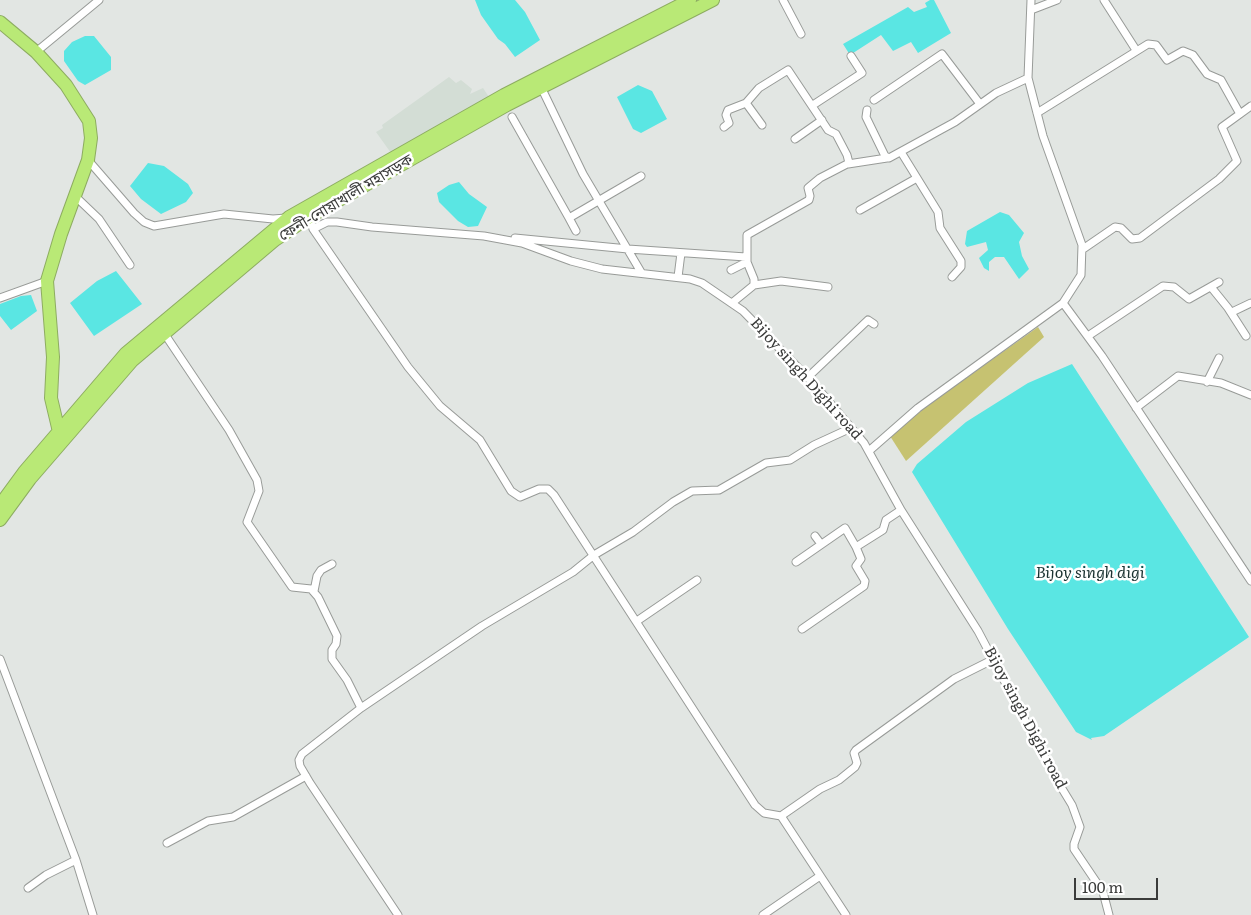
<!DOCTYPE html>
<meta charset="utf-8">
<style>
body{margin:0}
#map{position:relative;width:1251px;height:915px;overflow:hidden;background:#e2e6e3;font-family:Literata,serif}
canvas{display:block}
.scale{position:absolute;left:1074px;top:878px;width:84px;height:22px;box-sizing:border-box;border:2px solid #3a3b3a;border-top:0;padding-left:6px;font-size:15px;line-height:18px;white-space:nowrap;color:#3a3b3a;-webkit-text-stroke:4px #fff;paint-order:stroke}
</style>
<div id="map">
<canvas width="1251" height="915"></canvas>
<div class="scale">100 m</div>
</div>
<script>
const ctx = document.querySelector('canvas').getContext('2d');
ctx.lineJoin = 'round';
function fillPath(path, color) { ctx.fillStyle = color; ctx.fill(path, 'evenodd'); }
const toPath = rows => new Path2D(rows.map(r => 'M' + r).join(''));
function strokePath(path, color, width, dash) { ctx.strokeStyle = color; ctx.lineWidth = width; ctx.lineCap = dash ? 'butt' : 'round'; ctx.setLineDash(dash || []); ctx.stroke(path); }
function write(font, color, halo, rows, align = 'center') {
  ctx.font = font + ' Literata,"Noto Sans Bengali",serif'; ctx.lineWidth = 5; ctx.setLineDash([]); ctx.textBaseline = 'middle'; ctx.strokeStyle = halo; ctx.fillStyle = color; for (const [text, x, y, turn = 0] of rows) {
    ctx.save(); ctx.translate(x, y); ctx.rotate((+turn || 0) * Math.PI / 180); ctx.textAlign = isNaN(turn) ? turn : align; if (halo) ctx.strokeText(text, 0, 0); ctx.fillText(text, 0, 0); ctx.restore();
  }
}
fillPath(toPath([
 [449,77,456,83,461,80,472,89,470,94,483,88,489,97,391,153,376,132,383,128,382,125]
]), '#d3ddd5');
fillPath(toPath([
 [1038,327,1044,337,906,461,890,436,928,405]
]), '#c6c271');
fillPath(toPath([
 [475,0,515,0,525,12,540,40,515,57,505,44,498,39,481,15],
 [930,0,934,0,951,33,918,53,911,42,893,51,881,35,850,55,843,44,908,7,914,12,927,7,925,3],
 [85,36,94,36,111,57,111,70,85,85,78,81,64,61,64,51,72,42],
 [638,85,652,91,667,119,641,133,633,129,617,97],
 [148,163,164,166,188,184,193,193,186,202,161,214,141,199,130,186],
 [459,182,469,194,487,207,478,226,468,227,458,221,439,202,437,193,449,185],
 [1000,212,1009,215,1024,233,1019,242,1022,256,1029,269,1019,279,1004,257,995,257,989,262,989,271,984,268,979,258,988,250,986,242,967,247,965,244,967,231],
 [116,271,142,304,94,336,70,303,97,281],
 [31,295,37,311,11,330,0,316,0,304,21,296],
 [1072,364,1249,637,1104,736,1091,738,1092,740,1076,732,1008,629,912,472,917,464,966,422,1028,383]
]), '#5ae6e3');
const street = toPath([
 [783,0,801,34],
 [1104,0,1136,50],
 [1031,10,1057,0],
 [36,52,99,0],
 [541,87,583,174,641,272],
 [874,100,942,54,980,104],
 [746,103,762,125],
 [813,105,862,73,851,56],
 [867,110,866,117,885,156,889,158,955,122,996,93,1028,78],
 [1037,113,1148,44,1156,45,1167,60,1183,51,1193,55,1207,74,1221,80,1240,114],
 [512,117,569,218],
 [724,127,729,123,726,115,728,110,746,103,759,88,788,70,828,130,836,134,847,155,849,163,820,178,808,188,810,196,809,200,747,235,747,262],
 [795,139,822,120],
 [901,152,938,212,940,228,961,261,961,267,952,277],
 [88,160,134,213,144,222,154,226,224,214,273,219,286,218],
 [848,164,887,158],
 [76,197,99,219,130,265],
 [860,210,917,178],
 [309,216,313,229,324,245,408,367,440,406,480,440,511,491,520,497,539,489,548,489,554,495,755,805,764,813,781,816,846,915],
 [313,229,327,222,337,222,372,227,484,236,522,243,571,261,602,269,690,279,702,283,743,311,813,383,864,443,901,510,978,631,1055,777,1072,805,1080,827,1074,844,1074,849,1103,892,1109,915],
 [576,231,569,218,641,176],
 [515,238,628,249,746,257],
 [1083,249,1115,227,1121,228,1132,239,1140,238,1219,179,1237,161,1222,127,1251,106],
 [731,270,747,262,754,279,754,285,732,303],
 [678,277,681,253],
 [754,285,781,281,828,287],
 [1211,287,1228,308,1246,336],
 [0,298,47,281],
 [1063,303,1102,356,1251,581],
 [1232,312,1251,303],
 [164,333,229,430,257,480,259,491,247,522,292,587,311,589,318,597,337,636,336,644,332,650,332,659,347,680,361,708],
 [1088,336,1163,286,1174,287,1189,299,1219,282],
 [807,378,868,320,874,324],
 [1207,382,1219,358],
 [1136,408,1178,376,1221,383,1251,395],
 [869,451,918,408,1063,303,1081,275,1082,245,1043,136,1028,78,1031,0],
 [815,536,821,544],
 [796,562,845,528,856,547,883,530,886,520,901,510],
 [314,591,317,576,321,570,332,564],
 [637,621,697,580],
 [802,629,864,586,865,581,856,566,861,559,856,547],
 [0,659,76,860,93,915],
 [781,816,820,789,839,780,855,767,857,763,854,753,856,750,954,679,994,659],
 [167,843,208,821,233,817,306,776],
 [28,888,46,875,76,860],
 [398,915,310,783,300,766,299,760,302,754,361,708,482,626,573,572,594,555,633,532,673,502,692,491,719,490,766,463,790,460,814,445,851,428],
 [763,915,820,876]
]);
const highway = toPath([
 [0,22,36,52,66,85,89,121,91,138,88,160,61,234,47,281,53,357,51,398,60,436],
 [0,505,24,472,126,353,289,217,504,95,690,0],
 [0,520,30,479,132,361,275,240,311,216,507,105,713,0]
]);
strokePath(street, '#989b98', 9);
strokePath(highway, '#8dac61', 14);
strokePath(street, '#fff', 7);
strokePath(highway, '#b9e976', 12);
write('15px', '#3a3b3a', '#fff', [
 ["ফেনী-নোয়াখালী মহাসড়ক",346,198,-31],
 ["Bijoy singh Dighi road",806,379,48],
 ["Bijoy singh Dighi road",1025,718,62]
]);
write('italic 16px', '#1a3231', '#fff', [
 ["Bijoy singh digi",1090,573]
]);
</script>
